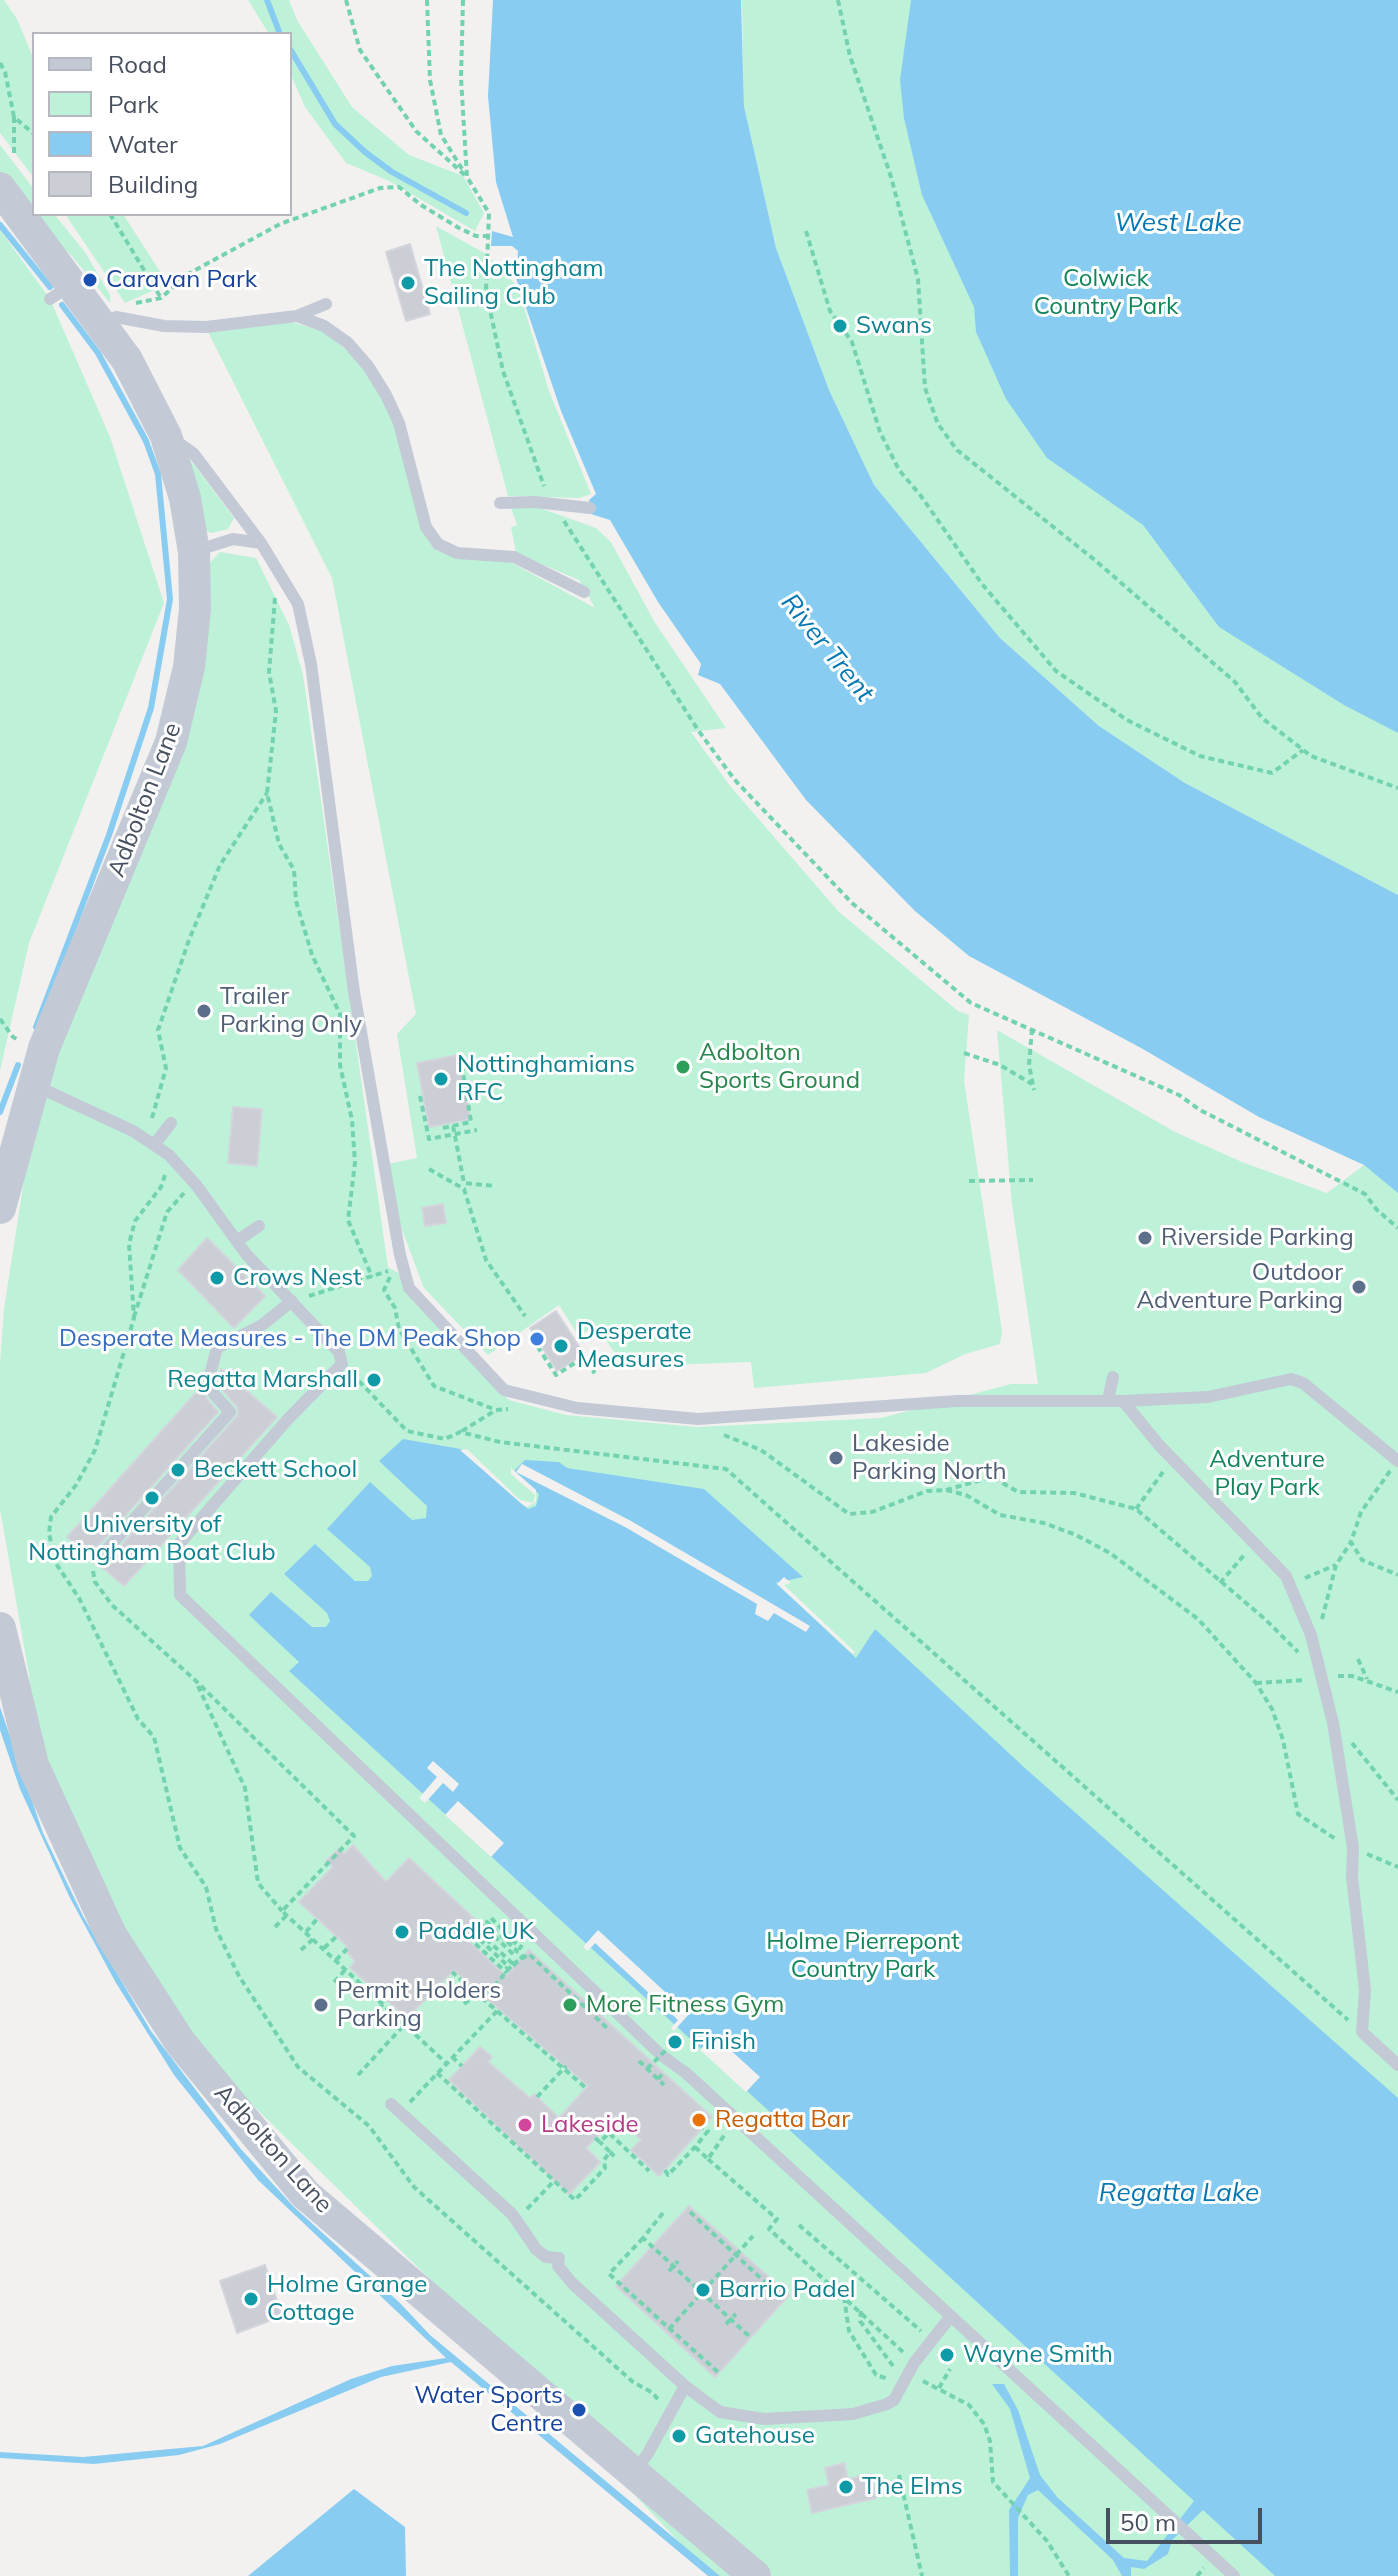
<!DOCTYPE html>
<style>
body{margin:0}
#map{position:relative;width:1398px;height:2576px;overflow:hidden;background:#f3f0f0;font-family:Mulish,sans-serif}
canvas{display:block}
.legend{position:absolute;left:32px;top:32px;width:260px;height:184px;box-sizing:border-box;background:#fff;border:2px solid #b5b9bf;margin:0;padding:10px 14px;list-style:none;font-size:24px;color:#47505f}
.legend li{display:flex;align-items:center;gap:16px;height:40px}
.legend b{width:40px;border:2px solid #b5b9bf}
.scale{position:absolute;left:1106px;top:2508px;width:156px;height:36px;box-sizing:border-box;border:4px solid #47505f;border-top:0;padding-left:10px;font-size:24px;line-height:28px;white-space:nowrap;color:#47505f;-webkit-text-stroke:6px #fff;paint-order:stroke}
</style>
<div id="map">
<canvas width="1398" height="2576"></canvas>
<ul class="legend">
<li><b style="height:10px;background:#c3cad6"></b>Road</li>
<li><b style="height:22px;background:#bdf2d8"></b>Park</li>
<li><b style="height:22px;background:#88cdf1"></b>Water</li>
<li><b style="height:22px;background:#ccced6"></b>Building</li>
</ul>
<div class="scale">50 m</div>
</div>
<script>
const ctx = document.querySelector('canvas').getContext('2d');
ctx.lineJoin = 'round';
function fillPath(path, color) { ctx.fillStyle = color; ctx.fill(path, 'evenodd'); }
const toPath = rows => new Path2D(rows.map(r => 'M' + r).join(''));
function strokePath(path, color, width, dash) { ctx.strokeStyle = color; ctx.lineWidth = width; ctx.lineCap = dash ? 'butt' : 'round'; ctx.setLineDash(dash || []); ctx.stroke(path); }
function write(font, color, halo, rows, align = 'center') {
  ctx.font = font + ' Mulish,sans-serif'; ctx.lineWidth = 6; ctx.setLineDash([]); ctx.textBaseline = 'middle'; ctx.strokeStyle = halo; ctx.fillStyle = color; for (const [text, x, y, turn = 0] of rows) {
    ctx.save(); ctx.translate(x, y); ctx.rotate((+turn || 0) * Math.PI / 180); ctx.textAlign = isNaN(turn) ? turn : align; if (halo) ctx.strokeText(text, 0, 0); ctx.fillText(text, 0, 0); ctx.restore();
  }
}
fillPath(toPath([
 [0,0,4,0,17,19,34,60,34,178,0,133],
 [248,0,289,0,297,20,352,107,409,155,463,176,484,213,475,231,389,181,346,163,305,107,290,73,290,34,269,34],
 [742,0,1398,0,1398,895,1185,783,1099,726,1000,638,874,485,829,390,776,248,744,106],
 [0,145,34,189,34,214,54,214,85,252,110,295,110,303,71,255,44,231,0,176],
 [65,214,123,214,168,284,125,303],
 [436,226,486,254,518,287,549,391,591,494,579,498,508,496],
 [0,230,50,299,110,437,164,603,29,943,0,1071],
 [288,321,325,332,355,358,377,386,395,426,431,545,442,553,510,562,595,608,579,580,516,553,511,527,517,525,511,508,540,508,596,528,611,542,654,621,726,728,691,732,730,786,839,912,958,1011,969,1015,964,1081,1002,1331,1000,1344,965,1354,926,1373,754,1388,751,1362,634,1366,619,1359,597,1327,578,1335,559,1305,488,1355,424,1288,398,1219,388,1164,417,1158,397,1034,416,1014,332,578,208,332],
 [189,458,234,518,228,529,212,533,205,531],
 [220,552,256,558,289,625,303,675,388,1267,402,1275,413,1301,509,1400,566,1415,697,1427,881,1418,1011,1384,1038,1384,1012,1204,997,1030,1175,1132,1242,1162,1327,1193,1364,1165,1398,1191,1398,2576,711,2576,448,2297,163,2017,34,1743,29,1675,0,1509,0,1364,4,1309,32,1128,69,1001,158,803,206,567]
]), '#bdf2d8');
fillPath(toPath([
 [493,0,741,0,744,106,776,248,829,390,874,485,1000,638,1099,726,1185,783,1398,895,1398,1193,1364,1165,1259,1117,1141,1048,969,956,915,911,806,800,720,684,698,675,701,664,658,602,610,520,591,514,589,500,596,494,561,411,516,278,518,251,512,246,491,246,492,231,513,237,496,182,488,96],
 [911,0,1398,0,1398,733,1344,705,1219,627,1143,525,1047,458,1006,399,976,332,974,307,922,195,904,118,900,80],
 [403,1439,461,1449,528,1509,536,1506,539,1494,514,1471,525,1460,559,1462,567,1468,704,1489,803,1577,776,1583,856,1658,875,1629,1026,1769,1398,2098,1398,2576,1275,2576,1203,2510,1172,2540,1168,2554,1144,2569,1131,2567,1131,2576,1122,2576,1113,2560,1038,2490,1028,2495,1018,2518,1018,2576,1010,2576,1009,2510,1030,2478,1010,2409,992,2384,1004,2384,1018,2410,1040,2475,1057,2497,1124,2558,1147,2561,1194,2501,289,1671,299,1662,249,1615,271,1592,312,1627,326,1627,330,1621,327,1613,284,1574,315,1544,355,1581,368,1581,372,1576,370,1567,327,1529,370,1482,412,1520,426,1518,427,1506,379,1461],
 [0,1707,43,1833,83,1916,151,2031,240,2148,294,2207,400,2303,430,2335,720,2576,708,2576,451,2362,381,2377,220,2444,179,2455,94,2464,0,2458,0,2452,83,2457,203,2446,351,2379,392,2366,446,2358,258,2180,174,2075,116,1983,69,1896,20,1789,0,1730],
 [354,2489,405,2527,406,2576,248,2576]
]), '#88cdf1');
fillPath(toPath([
 [467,1449,520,1500,533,1503,535,1495,511,1474,511,1468,536,1490,536,1502,527,1507,523,1505,460,1450],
 [522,1464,631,1521,810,1626,806,1632,774,1613,768,1621,755,1614,757,1604,625,1527,516,1472],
 [784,1577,791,1583,784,1585,855,1652,853,1654,777,1584],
 [433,1761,459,1784,453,1792,443,1783,425,1803,419,1798,437,1777,427,1768],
 [458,1801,504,1843,491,1857,445,1815],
 [598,1930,689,2014,674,2031,671,2028,678,2020,595,1943,588,1951,583,1947],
 [714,2035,760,2077,746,2092,700,2050]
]), '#f3f0f0');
strokePath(toPath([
 [267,0,280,34],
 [290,49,335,124,365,152,392,172,466,213],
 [0,225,50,287],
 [36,1027,109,835,151,708,170,599,158,474,146,441,98,353,62,305],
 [0,1112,18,1065]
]), '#88cdf1', 6);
const building = toPath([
 [410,244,430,314,406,321,386,252,410,244],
 [458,1055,470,1119,429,1127,417,1063,458,1055],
 [233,1107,262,1109,257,1166,228,1163,233,1107],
 [443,1204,446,1223,425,1226,422,1208,443,1204],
 [207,1238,265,1296,234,1328,178,1270,207,1238],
 [556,1311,584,1354,557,1371,530,1328,556,1311],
 [221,1369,277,1417,124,1586,102,1567,238,1415,237,1407,222,1389,218,1378,221,1369],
 [202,1386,207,1399,218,1412,89,1556,67,1537,202,1386],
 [353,1845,386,1882,409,1858,480,1924,465,1938,506,1976,529,1950,712,2117,659,2176,631,2150,641,2140,616,2116,586,2148,600,2162,569,2194,449,2080,480,2047,492,2057,488,2062,530,2098,534,2094,559,2118,588,2086,454,1970,407,2018,350,1968,355,1961,347,1952,346,1945,299,1902,333,1867,326,1861,340,1848,344,1854,353,1845],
 [689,2206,789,2295,715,2377,616,2286,689,2206],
 [265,2265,282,2316,237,2333,220,2281,265,2265],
 [844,2463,848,2479,871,2474,876,2498,812,2513,807,2490,829,2485,825,2468,844,2463]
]);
fillPath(building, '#ccced6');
strokePath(building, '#d4d5dc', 2);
strokePath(toPath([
 [346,0,360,50,416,131,467,177],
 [427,0,430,80,441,135,464,172],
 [463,0,461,78,467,177,489,213,486,291,503,371,544,486],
 [838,0,850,56,891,177,918,279,925,388,938,424,957,450,1096,561,1235,682,1262,718,1311,756,1398,788],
 [0,63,5,72,14,117,34,134],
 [14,117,14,156],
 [110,214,161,298],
 [806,231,830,311,852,342,880,432,899,470,921,496,982,584,1056,671,1127,720,1200,756,1272,773,1303,750],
 [136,303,161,298,188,274,280,224,380,188,399,187,421,205,459,228,476,236,488,236],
 [564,521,698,730,734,779,852,903,971,1003,1179,1095,1200,1110,1365,1194,1377,1210,1398,1228],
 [275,598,269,672,276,711,267,793,279,844,294,870,296,901,312,955,340,1014,340,1065,352,1120,355,1163,348,1220,372,1277],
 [0,1019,13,1037,19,1040],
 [1032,1029,1029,1065,1034,1090],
 [964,1053,1000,1065,1032,1084],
 [420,1096,429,1139,477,1130],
 [152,1118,166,1068,158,1030,189,940,220,865,267,793],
 [453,1126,464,1183,495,1186],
 [443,1128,471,1122,461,1061],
 [429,1169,464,1189,486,1260,525,1316],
 [165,1175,161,1187,135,1221,129,1244,134,1318,95,1450,76,1485,51,1517,49,1533,55,1562,79,1598,138,1719,154,1737,180,1848,206,1887,216,1929,239,1976,298,2067,369,2126,414,2187,633,2382,653,2393,659,2401],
 [969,1181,1033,1180],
 [390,1277,384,1290,395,1308,399,1329,434,1386,496,1410],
 [309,1296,388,1271],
 [134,1317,167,1212,184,1193],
 [537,1339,534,1341,556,1375,581,1359,595,1373],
 [352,1374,407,1431,445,1439,460,1432,500,1442,726,1469,1348,2020],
 [462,1431,496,1410,508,1409],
 [724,1435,761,1450,849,1514,872,1512,927,1491,946,1490,966,1495,1000,1515,1044,1523,1076,1535,1110,1553,1198,1619,1256,1683,1272,1709,1283,1740,1298,1814,1337,1840],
 [1390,1471,1361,1512,1351,1542,1362,1560,1398,1575],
 [946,1490,992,1477,1018,1492,1074,1493,1136,1509,1266,1620,1298,1652],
 [1136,1509,1163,1472],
 [93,1571,95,1582,112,1605,196,1681,354,1836,282,1911,446,2063],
 [1305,1578,1336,1565],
 [1220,1583,1245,1554],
 [1322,1619,1336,1565,1351,1542],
 [1358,1659,1367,1679],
 [1338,1676,1352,1676,1398,1692],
 [1256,1683,1305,1680],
 [198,1686,245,1788,258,1883,282,1911],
 [1352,1743,1398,1800],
 [1367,1854,1398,1867],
 [275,1927,287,1915],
 [480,1930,484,1926,514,1955,517,1951,487,1922,491,1918,520,1948,522,1945],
 [306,1932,317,1919],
 [479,1932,513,1964,483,1999],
 [479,1932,476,1936,508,1966,506,1969],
 [468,1937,507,1973],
 [324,1948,337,1936],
 [301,1950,313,1939],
 [336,1960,347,1949],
 [513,1966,524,1955],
 [334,1982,346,1969],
 [464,2004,477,1994],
 [497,2011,586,2088],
 [372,2016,384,2003],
 [452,2057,462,2066],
 [639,2061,664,2085],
 [437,2073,575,2200,605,2168,604,2160,610,2152,600,2142],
 [358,2075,405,2024],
 [537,2097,566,2066],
 [410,2102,497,2011,452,1972],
 [595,2138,600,2142,609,2133,649,2171],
 [695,2147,708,2159,725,2134],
 [610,2152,617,2159],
 [708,2159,777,2219,769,2229,903,2352],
 [665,2170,668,2175,695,2147,708,2131,703,2128],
 [527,2209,553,2182],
 [690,2212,784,2300],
 [663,2213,643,2238,751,2338],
 [799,2225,921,2331],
 [643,2238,609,2274,719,2373],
 [669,2271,678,2261],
 [844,2297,849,2331,876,2375,888,2379],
 [861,2311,860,2321,893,2366],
 [726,2324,736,2314],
 [669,2329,753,2236],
 [923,2381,969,2405,984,2424,990,2441,993,2482,1047,2541,1069,2576],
 [939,2388,950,2369],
 [899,2475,922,2576],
 [1197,2576,1204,2568]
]), '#73d2b0', 4, [6, 4]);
strokePath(toPath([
 [50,299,71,285],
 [297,316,326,304],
 [102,324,116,317,164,326,206,327,297,316,324,326,348,343,368,366,386,395,399,423,426,527,438,544,457,553,514,557,584,592],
 [173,439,194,454,261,543,298,604,311,664,354,992,400,1255,409,1288,504,1390,577,1408,698,1419,957,1401,1123,1401,1208,1397,1291,1379,1303,1383,1398,1461],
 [500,503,535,502,590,508],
 [195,551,233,539,261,543],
 [34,1085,133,1131,169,1155,197,1186,246,1254,339,1352,342,1364,288,1419,179,1544,180,1595,661,2055,686,2073,1234,2576],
 [154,1145,171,1123],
 [237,1241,259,1226],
 [1108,1400,1113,1377],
 [1123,1401,1159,1445,1286,1576,1311,1635,1333,1723,1353,1848,1352,1877,1365,1990,1362,2032,1398,2065],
 [98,1559,230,1412,214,1394,209,1378,217,1348,262,1325,292,1301],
 [391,2104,512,2214,536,2249,546,2257,559,2258,558,2266,572,2283,685,2386,720,2412,764,2419,853,2414,887,2404,894,2400,914,2363,951,2316],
 [634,2471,647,2455,685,2386]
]), '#c3cad6', 12);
strokePath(toPath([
 [0,188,127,360,166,436,185,498,194,552,195,609,189,667,171,742,44,1048,0,1208],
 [0,1628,33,1765,111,1935,180,2042,305,2194,755,2576]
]), '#c3cad6', 32);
strokePath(toPath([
 [513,1964,529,1954,607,2028],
 [647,2069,668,2048],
 [658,2079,664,2072]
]), '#73d2b0', 4, [6, 4]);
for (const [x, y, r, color] of [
 [90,280,8,"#1a4fb4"],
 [408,283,8,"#0f9aa8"],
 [840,326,8,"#0f9aa8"],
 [204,1011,8,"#5c6f8a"],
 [683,1067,8,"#2e9e5b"],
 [441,1079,8,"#0f9aa8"],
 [1145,1238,8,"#5c6f8a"],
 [217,1278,8,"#0f9aa8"],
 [1359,1287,8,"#5c6f8a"],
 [537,1339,8,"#3f7fe0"],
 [561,1346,8,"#0f9aa8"],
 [374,1380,8,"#0f9aa8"],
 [836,1458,8,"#5c6f8a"],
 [178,1470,8,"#0f9aa8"],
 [152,1498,8,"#0f9aa8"],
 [402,1932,8,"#0f9aa8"],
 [321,2005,8,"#5c6f8a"],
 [570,2005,8,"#2e9e5b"],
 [675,2042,8,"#0f9aa8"],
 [699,2120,8,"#e8710a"],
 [525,2125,8,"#d1479c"],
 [703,2290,8,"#0f9aa8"],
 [251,2299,8,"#0f9aa8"],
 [947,2355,8,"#0f9aa8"],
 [579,2410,8,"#1a4fb4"],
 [679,2436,8,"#0f9aa8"],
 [846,2487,8,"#0f9aa8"]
]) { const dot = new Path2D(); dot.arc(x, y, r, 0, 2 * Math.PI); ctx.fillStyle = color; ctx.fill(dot); strokePath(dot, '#fff', 3); }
write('24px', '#0d838f', '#fff', [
 ["The Nottingham",424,269],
 ["Sailing Club",424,297],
 ["Swans",856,326],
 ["Nottinghamians",457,1065],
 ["RFC",457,1093],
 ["Crows Nest",233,1278],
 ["Desperate",577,1332],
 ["Measures",577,1360],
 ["Regatta Marshall",358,1380,"right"],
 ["Beckett School",194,1470],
 ["University of",152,1525,"center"],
 ["Nottingham Boat Club",152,1553,"center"],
 ["Paddle UK",418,1932],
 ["Finish",691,2042],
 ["Holme Grange",267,2285],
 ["Cottage",267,2313],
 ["Barrio Padel",719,2290],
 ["Wayne Smith",963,2355],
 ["Gatehouse",695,2436],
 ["The Elms",862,2487]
], 'left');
write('24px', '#12855b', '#fff', [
 ["Colwick",1106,279],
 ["Country Park",1106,307],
 ["Adventure",1267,1460],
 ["Play Park",1267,1488],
 ["Holme Pierrepont",863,1942],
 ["Country Park",863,1970]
]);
write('24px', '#164399', '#fff', [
 ["Caravan Park",106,280],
 ["Water Sports",563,2396,"right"],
 ["Centre",563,2424,"right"]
], 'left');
write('24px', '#47505f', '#fff', [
 ["Adbolton Lane",145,800,-69],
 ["Adbolton Lane",273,2149,48]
]);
write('24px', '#4e5e75', '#fff', [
 ["Trailer",220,997],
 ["Parking Only",220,1025],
 ["Riverside Parking",1161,1238],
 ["Outdoor",1343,1273,"right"],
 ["Adventure Parking",1343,1301,"right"],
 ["Lakeside",852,1444],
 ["Parking North",852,1472],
 ["Permit Holders",337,1991],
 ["Parking",337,2019]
], 'left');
write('24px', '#27864d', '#fff', [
 ["Adbolton",699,1053],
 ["Sports Ground",699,1081],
 ["More Fitness Gym",586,2005]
], 'left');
write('24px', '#366cbe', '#fff', [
 ["Desperate Measures - The DM Peak Shop",521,1339]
], 'right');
write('24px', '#c56008', '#fff', [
 ["Regatta Bar",715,2120]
], 'left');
write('24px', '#b23c85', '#fff', [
 ["Lakeside",541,2125]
], 'left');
write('italic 26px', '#0578b4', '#fff', [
 ["West Lake",1178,223],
 ["River Trent",827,648,51],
 ["Regatta Lake",1179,2193]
]);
</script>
